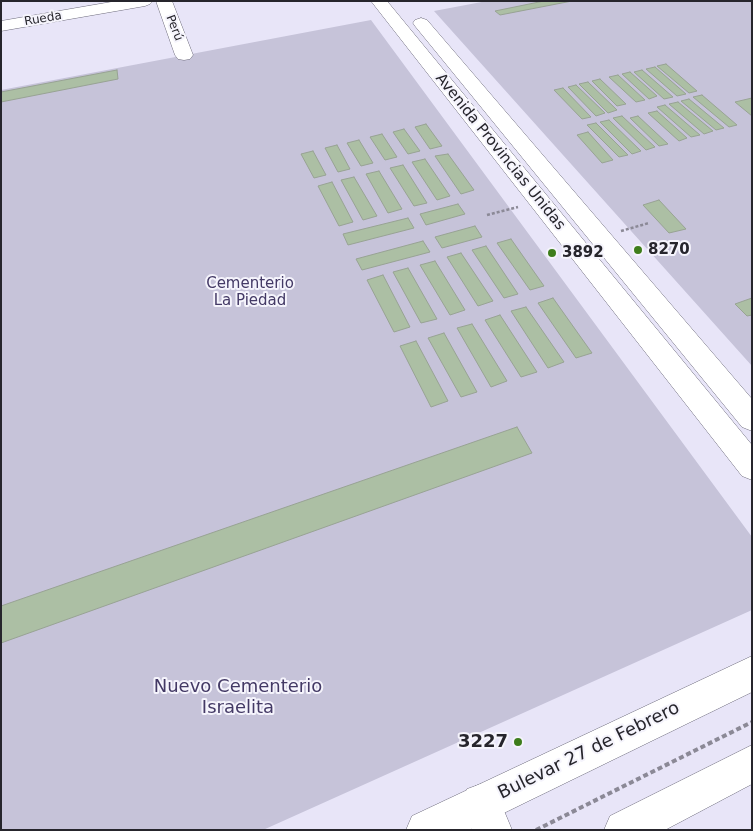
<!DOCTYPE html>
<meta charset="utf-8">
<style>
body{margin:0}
#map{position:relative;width:753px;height:831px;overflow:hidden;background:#e8e5f8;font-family:"DejaVu Sans",sans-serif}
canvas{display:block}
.frame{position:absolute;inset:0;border:2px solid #26252c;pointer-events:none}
</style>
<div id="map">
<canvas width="753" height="831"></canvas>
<div class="frame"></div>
</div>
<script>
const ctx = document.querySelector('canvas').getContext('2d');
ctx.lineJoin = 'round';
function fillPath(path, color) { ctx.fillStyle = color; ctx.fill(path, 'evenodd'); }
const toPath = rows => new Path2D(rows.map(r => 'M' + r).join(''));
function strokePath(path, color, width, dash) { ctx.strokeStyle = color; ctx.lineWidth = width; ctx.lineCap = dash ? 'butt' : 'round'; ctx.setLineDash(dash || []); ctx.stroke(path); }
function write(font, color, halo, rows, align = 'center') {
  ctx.font = font + ' "DejaVu Sans",sans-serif'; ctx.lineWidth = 4; ctx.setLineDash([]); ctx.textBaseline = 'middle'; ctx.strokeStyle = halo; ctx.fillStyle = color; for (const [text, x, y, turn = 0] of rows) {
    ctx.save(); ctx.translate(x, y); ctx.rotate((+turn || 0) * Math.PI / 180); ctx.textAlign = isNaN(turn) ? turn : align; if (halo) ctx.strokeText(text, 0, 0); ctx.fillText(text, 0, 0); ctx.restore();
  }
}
fillPath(toPath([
 [487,1,752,1,752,366,434,11],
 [371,20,752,537,752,610,263,830,1,830,1,90]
]), '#c6c3d9');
const building = toPath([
 [544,1,572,1,500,15,495,11,544,1],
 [666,64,697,91,689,93,657,66,666,64],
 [655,67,686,94,677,96,646,69,655,67],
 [117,70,118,79,1,102,1,92,117,70],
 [642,70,673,97,664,99,634,72,642,70],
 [630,72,657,96,649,99,622,74,630,72],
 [618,75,645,100,636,102,609,77,618,75],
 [600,79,626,104,617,106,592,81,600,79],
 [588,82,617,110,608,113,579,84,588,82],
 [576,85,605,113,596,116,568,87,576,85],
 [563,88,591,117,582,119,554,90,563,88],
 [702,95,737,125,729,127,693,97,702,95],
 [752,98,752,116,735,102,752,98],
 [689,99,724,128,716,130,681,101,689,99],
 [678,102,713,131,704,134,669,104,678,102],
 [665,105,700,135,691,137,657,107,665,105],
 [657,111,687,138,679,141,648,113,657,111],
 [622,116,655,147,646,150,613,118,622,116],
 [638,116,668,144,659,146,630,118,638,116],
 [609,120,641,151,632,154,600,122,609,120],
 [596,123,628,155,619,157,587,125,596,123],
 [426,124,442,146,430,149,415,127,426,124],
 [404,129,420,151,408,154,393,132,404,129],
 [588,132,613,160,602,163,577,135,588,132],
 [382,134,397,157,385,160,370,137,382,134],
 [359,140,373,163,361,166,347,143,359,140],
 [337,145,350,169,338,172,325,148,337,145],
 [313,151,326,175,314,178,301,154,313,151],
 [448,154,474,190,461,194,435,156,448,154],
 [425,159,450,196,437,200,412,162,425,159],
 [403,165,427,203,414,206,390,168,403,165],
 [379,171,402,209,388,213,366,174,379,171],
 [354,177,377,216,363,220,341,180,354,177],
 [332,182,353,222,339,226,318,186,332,182],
 [659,200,686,229,669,233,643,205,659,200],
 [458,204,465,214,426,225,420,214,458,204],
 [408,218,414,228,348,245,343,234,408,218],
 [475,226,482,237,442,248,435,237,475,226],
 [511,239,544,286,530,290,497,243,511,239],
 [423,241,430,252,362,270,356,259,423,241],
 [486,246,518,294,504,298,472,250,486,246],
 [461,253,493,301,478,306,447,257,461,253],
 [435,261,465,310,450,315,420,265,435,261],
 [408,268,437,319,421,323,393,272,408,268],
 [383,275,410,327,394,332,367,280,383,275],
 [553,298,592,353,576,358,538,303,553,298],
 [752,298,752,315,747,316,735,304,752,298],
 [526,307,564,362,548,368,511,311,526,307],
 [500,315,537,372,521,377,485,320,500,315],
 [472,324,507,381,491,387,457,328,472,324],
 [444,333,477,392,461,397,428,338,444,333],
 [416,341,448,401,431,407,400,346,416,341],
 [517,427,532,453,1,643,1,606,517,427]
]);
fillPath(building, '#acbfa4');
strokePath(building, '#98a394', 1);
const minor = toPath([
 [117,1,153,1,150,4,145,6,1,31,1,21,117,1],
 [156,1,172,1,193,55,190,59,184,60,178,59,175,55,156,1],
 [481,784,495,789,512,830,472,830,462,803,467,789,481,784]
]);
const major = toPath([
 [371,1,387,1,752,445,752,480,742,476,371,1],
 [421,18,427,20,752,399,752,431,742,427,415,26,413,23,415,20,421,18],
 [752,656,752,692,469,830,406,830,412,816,752,656],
 [752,745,752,784,665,830,604,830,610,816,752,745]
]);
strokePath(minor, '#6d6b7b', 1);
strokePath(major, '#6d6b7b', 1);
strokePath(toPath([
 [487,215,518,207],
 [621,231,649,223]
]), '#8b8996', 2.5, [3, 2]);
strokePath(toPath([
 [536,830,752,722]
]), '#8b8996', 4, [5, 3]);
fillPath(minor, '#fff');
fillPath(major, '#fff');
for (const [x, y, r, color] of [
 [638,250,5,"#3e7d1c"],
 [552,253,5,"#3e7d1c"],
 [518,742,5,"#3e7d1c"]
]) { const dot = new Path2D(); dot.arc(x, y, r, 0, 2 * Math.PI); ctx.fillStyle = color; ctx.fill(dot); strokePath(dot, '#f5f4fc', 2); }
write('12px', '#26252c', '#f5f4fc', [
 ["Rueda",43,19,-10],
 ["Perú",174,28,69]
]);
write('15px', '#26252c', '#f5f4fc', [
 ["Avenida Provincias Unidas",500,152,51]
]);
write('bold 15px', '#26252c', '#f5f4fc', [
 ["8270",648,250],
 ["3892",562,253]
], 'left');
write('15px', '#433965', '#f5f4fc', [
 ["Cementerio",250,284],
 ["La Piedad",250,301]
]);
write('18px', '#433965', '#f5f4fc', [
 ["Nuevo Cementerio",238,687],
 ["Israelita",238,708]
]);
write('bold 18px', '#26252c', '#f5f4fc', [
 ["3227",508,742]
], 'right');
write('18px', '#26252c', '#f5f4fc', [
 ["Bulevar 27 de Febrero",589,751,-26]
]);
</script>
